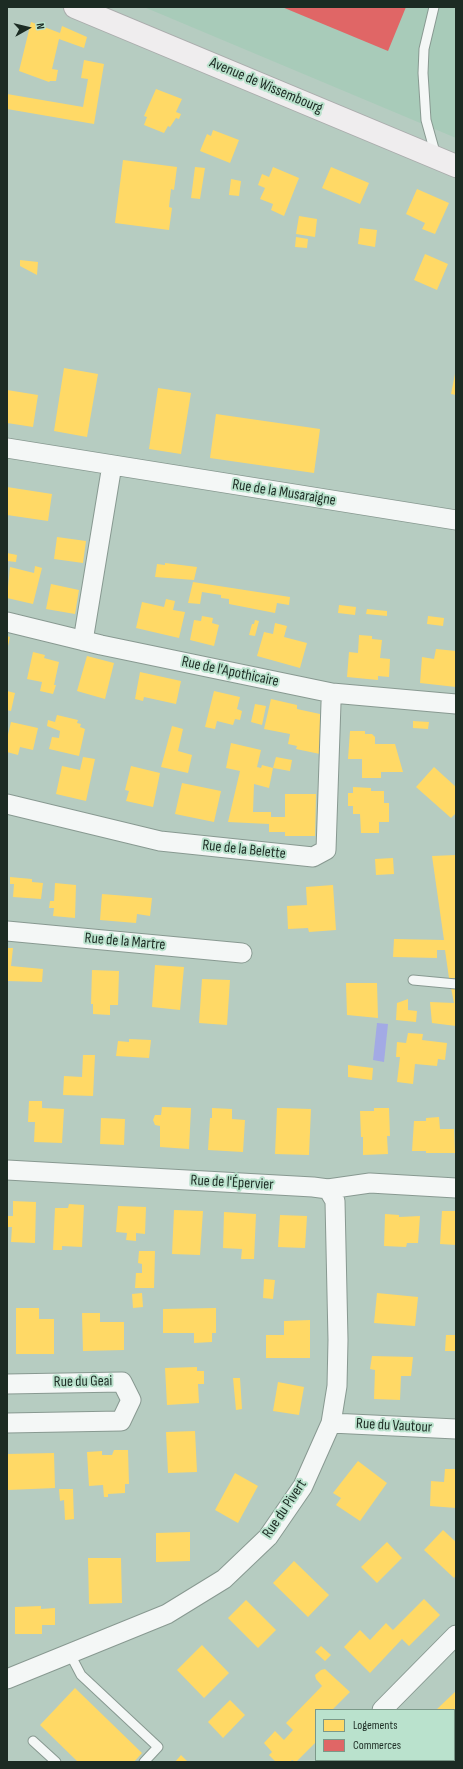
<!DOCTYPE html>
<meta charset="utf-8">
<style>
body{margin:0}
#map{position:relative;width:463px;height:1769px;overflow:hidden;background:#b6ccc1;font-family:"Sofia Sans Condensed",sans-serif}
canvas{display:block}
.frame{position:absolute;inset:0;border:8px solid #1c2b23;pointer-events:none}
.legend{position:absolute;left:315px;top:1709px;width:140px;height:52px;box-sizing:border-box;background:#bae2cd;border:1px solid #7b9989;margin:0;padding:5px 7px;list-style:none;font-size:12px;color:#1c2b23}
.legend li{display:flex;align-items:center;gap:8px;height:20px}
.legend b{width:20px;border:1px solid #7b9989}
.north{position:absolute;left:8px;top:8px;width:40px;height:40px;-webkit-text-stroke:3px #bae2cd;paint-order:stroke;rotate:82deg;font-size:11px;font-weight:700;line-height:16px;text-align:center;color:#1c2b23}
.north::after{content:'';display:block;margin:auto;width:14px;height:18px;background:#1c2b23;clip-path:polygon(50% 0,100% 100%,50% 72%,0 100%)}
</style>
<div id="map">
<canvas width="463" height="1769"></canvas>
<div class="frame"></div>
<ul class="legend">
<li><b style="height:11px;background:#ffd966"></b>Logements</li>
<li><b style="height:11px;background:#e06666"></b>Commerces</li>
</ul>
<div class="north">N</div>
</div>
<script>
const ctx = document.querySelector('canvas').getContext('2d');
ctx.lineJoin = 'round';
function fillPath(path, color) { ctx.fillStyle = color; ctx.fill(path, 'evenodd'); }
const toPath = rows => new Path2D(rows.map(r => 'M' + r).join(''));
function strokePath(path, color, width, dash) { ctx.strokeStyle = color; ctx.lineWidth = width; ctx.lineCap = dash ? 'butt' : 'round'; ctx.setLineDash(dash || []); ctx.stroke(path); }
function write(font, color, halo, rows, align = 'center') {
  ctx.font = font + ' "Sofia Sans Condensed",sans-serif'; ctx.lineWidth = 4; ctx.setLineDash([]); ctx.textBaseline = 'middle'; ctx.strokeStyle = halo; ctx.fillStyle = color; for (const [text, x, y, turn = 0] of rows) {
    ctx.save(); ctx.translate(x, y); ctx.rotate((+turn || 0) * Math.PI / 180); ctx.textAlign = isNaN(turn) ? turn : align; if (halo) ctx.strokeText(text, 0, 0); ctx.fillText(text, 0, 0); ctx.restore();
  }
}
fillPath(toPath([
 [144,7,456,7,456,138,213,36]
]), '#a8cbb9');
fillPath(toPath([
 [377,1023,388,1024,384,1062,373,1060]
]), '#a3aae5');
fillPath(toPath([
 [31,22,60,33,62,26,87,37,84,48,59,39,52,69,58,70,56,81,50,81,49,82,19,71],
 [84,60,104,64,94,124,7,109,7,94,83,107,88,79,81,78],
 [156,89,182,99,176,112,181,114,179,119,176,118,170,127,168,126,164,133,144,125,147,117,144,116],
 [213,130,239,140,230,163,200,151,207,134,211,136],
 [123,160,177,167,174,190,171,189,169,207,172,208,169,230,115,223],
 [195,167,205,168,200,199,191,198],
 [273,167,299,178,284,216,271,210,273,204,260,199,265,188,258,185,262,174,269,177],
 [331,167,369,183,360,204,322,188],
 [231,179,241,181,239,196,229,195],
 [417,189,449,203,435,234,422,229,425,223,406,214],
 [299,216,317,219,315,237,296,234],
 [360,228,377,230,375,247,358,244],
 [296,237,308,239,307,248,295,247],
 [425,254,448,264,437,290,414,280],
 [20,260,38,262,37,275,20,266],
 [64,368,98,374,87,437,54,431],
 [455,374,456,374,456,395,451,394],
 [158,388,191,393,181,454,149,449],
 [7,390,38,395,33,427,7,423],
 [216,414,320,429,314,473,210,458],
 [7,487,52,494,48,521,7,515],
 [57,537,86,541,83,563,54,559],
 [7,553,17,555,16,562,7,561],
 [165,563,197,567,194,580,155,577,157,564,165,565],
 [35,566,42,568,33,604,7,598,10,567,34,573],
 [193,582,290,597,289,605,277,603,275,613,229,604,229,599,221,598,221,595,202,592,200,604,188,603],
 [51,584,79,590,75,614,46,609],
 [166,599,175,601,173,610,185,612,179,638,136,628,142,602,164,607],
 [339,605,356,607,355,615,338,613],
 [367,609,387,611,387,616,366,614],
 [202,616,213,618,212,623,219,625,214,646,190,640,194,620,201,621],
 [428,616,444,618,443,626,427,624],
 [255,620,259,621,255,636,249,635,252,624,254,624],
 [275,623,287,626,284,637,307,643,300,668,257,656,264,632,273,634],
 [359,635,372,636,372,639,382,640,380,658,390,659,389,677,378,676,378,680,347,677,349,652,358,653],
 [7,636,10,637,8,646,7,646],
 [436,649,456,651,456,687,420,683,422,657,434,659],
 [33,652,45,655,44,658,59,662,54,685,56,685,53,694,40,691,42,682,27,679],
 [87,656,114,663,105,699,77,691],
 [140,672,181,681,176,704,144,697,143,701,135,699],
 [7,691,15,693,11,711,7,710],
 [214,691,240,697,237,709,242,711,240,720,235,719,233,725,217,721,215,729,205,727],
 [271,699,297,705,297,709,320,714,320,754,296,749,297,746,288,744,290,734,264,729],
 [255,704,266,706,262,725,251,722],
 [57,715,78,720,77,723,81,724,80,727,85,729,79,756,49,749,52,737,59,738,60,731,47,726,48,720,55,722],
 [413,721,429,722,428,729,413,728],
 [11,722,38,728,33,750,20,747,18,755,7,752,7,739],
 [172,726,183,729,178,751,192,755,188,773,161,767],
 [350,731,365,731,365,734,372,734,375,737,375,744,395,744,403,772,381,772,381,778,362,778,362,759,348,759],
 [231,743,261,750,257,767,261,768,262,765,273,768,276,757,292,760,290,771,273,768,269,788,254,784,253,812,271,812,271,817,285,817,285,794,316,794,315,836,285,836,285,832,269,832,269,824,228,822,240,771,226,768],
 [83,757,95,759,86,801,56,794,62,766,80,770],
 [131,766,160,773,153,807,126,801,129,791,125,790],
 [434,767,456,787,456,813,451,818,416,787],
 [182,783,221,791,214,822,175,814],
 [353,787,371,788,371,791,384,791,384,803,389,803,389,822,379,822,379,833,361,833,360,814,353,814,353,806,348,806,348,793,353,793],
 [456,855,456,978,449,978,445,950,437,950,437,958,393,957,394,939,444,940,432,856],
 [393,858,394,874,376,875,375,859],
 [10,877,32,879,32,882,43,883,41,899,13,897,14,884,10,884],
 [55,883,76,885,75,918,53,916,54,908,49,908,50,901,54,901],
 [333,885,336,930,309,932,308,928,288,929,287,906,307,905,306,887],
 [102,894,152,898,150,916,137,914,136,923,100,920],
 [7,948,13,948,11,966,43,969,42,982,7,981],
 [155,965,184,967,180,1010,152,1007],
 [92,970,119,971,118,1005,110,1005,110,1015,93,1014,93,1004,91,1004],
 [202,979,230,980,227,1025,199,1023],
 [346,983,377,983,378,1018,347,1015],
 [451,988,456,989,456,1026,432,1023,430,1002,454,1003],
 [408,999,408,1010,417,1011,416,1022,396,1020,397,1003],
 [408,1033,423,1034,422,1040,447,1043,445,1060,438,1059,437,1066,415,1064,413,1084,397,1082,400,1057,396,1057,397,1042,406,1043],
 [129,1039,151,1040,149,1058,116,1056,118,1041,129,1042],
 [83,1055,95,1055,93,1096,63,1095,64,1076,82,1077],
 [348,1065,373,1068,372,1080,348,1077],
 [29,1101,42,1101,42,1108,64,1109,62,1143,34,1142,35,1122,28,1122],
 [162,1107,191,1108,189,1149,160,1147,160,1126,155,1125,153,1120,155,1115,161,1115],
 [212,1108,232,1109,232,1119,245,1120,243,1152,208,1150,210,1118,212,1118],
 [277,1108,311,1109,309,1155,275,1154],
 [374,1108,389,1108,390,1136,387,1136,388,1154,363,1155,363,1137,361,1137,360,1111,374,1111],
 [439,1117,440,1129,454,1129,455,1153,426,1153,426,1151,412,1151,414,1121,426,1121,426,1118],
 [101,1118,125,1119,124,1145,100,1144],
 [13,1201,36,1202,35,1243,11,1242,12,1227,7,1227,7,1216,13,1216],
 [69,1204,84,1205,82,1247,62,1246,62,1250,53,1250,55,1208,68,1208],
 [118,1206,146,1207,145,1234,136,1233,136,1241,126,1240,127,1233,116,1232],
 [174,1210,203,1211,200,1255,172,1254],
 [442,1211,456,1211,456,1245,440,1244],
 [224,1212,256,1214,254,1259,241,1259,242,1249,223,1248],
 [385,1214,399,1215,399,1217,420,1216,418,1243,407,1243,406,1247,384,1246],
 [280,1215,307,1216,305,1248,278,1247],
 [139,1251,155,1251,154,1288,135,1288,136,1273,142,1273,142,1264,138,1263],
 [264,1279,275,1280,273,1299,263,1298],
 [142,1293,143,1307,133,1308,132,1294],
 [377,1293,418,1297,415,1326,374,1323],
 [16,1308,39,1308,39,1319,54,1319,54,1354,16,1354],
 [216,1308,216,1333,212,1333,212,1342,194,1343,194,1333,163,1333,163,1309],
 [82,1313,100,1313,100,1322,124,1322,124,1350,83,1351],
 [310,1320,310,1358,266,1358,266,1335,284,1335,284,1321],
 [446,1335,456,1335,456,1351,445,1351],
 [372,1356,413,1357,411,1376,401,1376,400,1400,374,1399,375,1370,370,1369],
 [197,1367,197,1371,204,1371,204,1384,198,1384,199,1403,167,1405,165,1368],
 [233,1378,240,1378,242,1409,236,1410],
 [278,1382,304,1387,299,1415,273,1411],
 [195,1431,197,1472,168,1473,166,1432],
 [114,1450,128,1450,129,1484,125,1484,125,1493,108,1494,108,1497,104,1497,103,1485,89,1486,87,1452,102,1451,102,1455,112,1455],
 [54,1453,55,1488,8,1490,7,1454],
 [358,1461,387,1483,360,1521,336,1505,341,1498,333,1493],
 [445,1469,456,1469,456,1508,430,1506,431,1481,444,1482],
 [235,1473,258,1486,238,1523,215,1510],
 [59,1489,73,1489,74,1519,65,1520,64,1500,60,1501],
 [443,1530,456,1542,456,1575,454,1578,424,1550],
 [190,1532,190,1561,156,1562,156,1533],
 [387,1542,402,1558,377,1583,361,1567],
 [88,1558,121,1558,122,1603,89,1604],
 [294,1561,329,1595,308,1617,273,1583],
 [424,1599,440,1615,409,1646,402,1639,370,1673,344,1647,360,1630,370,1640,386,1623,393,1630],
 [246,1600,276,1630,258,1648,228,1618],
 [41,1606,41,1609,55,1608,55,1625,42,1625,42,1634,15,1634,15,1607],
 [202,1645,229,1673,204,1698,177,1670],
 [321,1646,331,1655,325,1661,315,1652],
 [325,1669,350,1692,332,1710,316,1710,316,1742,296,1762,292,1760,290,1762,276,1762,269,1755,272,1752,264,1743,275,1731,284,1740,293,1730,286,1723,322,1686,316,1679,315,1675,321,1670],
 [75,1688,142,1753,134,1762,78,1762,40,1725],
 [456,1691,456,1729,454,1731,454,1710,436,1710],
 [230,1700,245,1715,223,1738,208,1722],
 [181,1755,188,1762,175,1762],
 [382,1760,422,1760,419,1762,384,1762]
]), '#ffd966');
fillPath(toPath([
 [282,7,406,7,388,51]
]), '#e06666');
const lane = toPath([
 [434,7,424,49,423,73,426,120,436,156],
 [413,980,456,984],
 [70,1654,81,1675,158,1747,144,1762],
 [33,1741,56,1762]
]);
const street = toPath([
 [7,448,456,520],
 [7,622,101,645,332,693,456,704],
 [83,641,112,465],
 [7,804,160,841,313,857,326,850,331,703,332,693],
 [7,931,242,953],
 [7,1170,313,1187,328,1189,370,1183,456,1188],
 [7,1384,122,1382,131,1400,121,1421,7,1423],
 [331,1423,456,1429],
 [7,1679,167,1614,224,1579,268,1537,303,1486,331,1423,337,1386,338,1340,335,1201,328,1189],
 [382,1710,456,1635],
 [336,1762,337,1760]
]);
const primary = toPath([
 [75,7,456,166]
]);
strokePath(lane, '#889991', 11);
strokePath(street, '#889991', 21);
strokePath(primary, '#aaacac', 24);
strokePath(lane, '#f4f7f6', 9);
strokePath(street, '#f4f7f6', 19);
strokePath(primary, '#efedee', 22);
write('15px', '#1c2b23', '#bae2cd', [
 ["Avenue de Wissembourg",266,86,23],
 ["Rue de la Musaraigne",284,493,9],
 ["Rue de l'Apothicaire",230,672,12],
 ["Rue de la Belette",244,850,6],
 ["Rue de la Martre",125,942,5],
 ["Rue de l'Épervier",232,1183,3],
 ["Rue du Geai",83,1382,-1],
 ["Rue du Vautour",394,1426,3],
 ["Rue du Pivert",285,1509,-56]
]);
</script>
